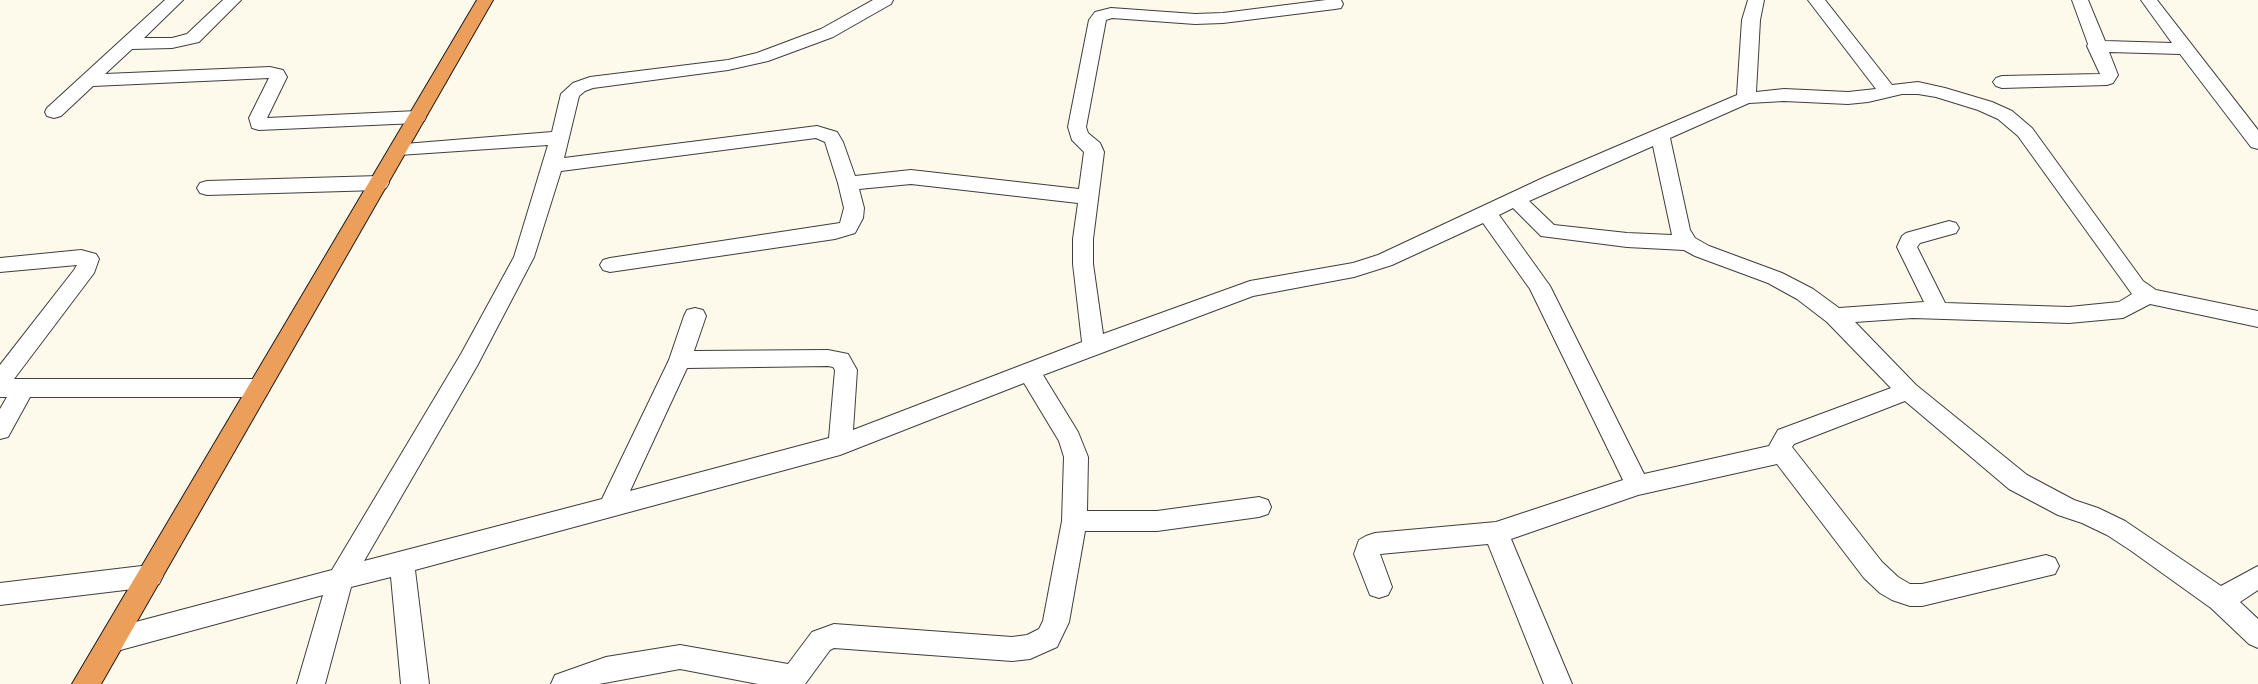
<!DOCTYPE html>
<style>
body{margin:0}
canvas{display:block;background:#fefaeb}
</style>
<canvas width="2258" height="684"></canvas>
<script>
const ctx = document.querySelector('canvas').getContext('2d');
ctx.lineJoin = 'round';
const toPath = rows => new Path2D(rows.map(r => 'M' + r).join(''));
function strokePath(path, color, width, dash) { ctx.strokeStyle = color; ctx.lineWidth = width; ctx.lineCap = dash ? 'butt' : 'round'; ctx.setLineDash(dash || []); ctx.stroke(path); }
function fillPath(path, color) { ctx.fillStyle = color; ctx.fill(path, 'evenodd'); }
const street = toPath([
 [165,0,183,0,144,38,172,38,187,34,223,0,241,0,199,42,172,48,132,49,105,74,270,67,283,70,287,77,267,118,417,111,424,113,426,117,424,121,417,123,259,130,252,128,249,118,269,78,93,86,61,116,54,118,47,116,45,112,47,108,165,0],
 [873,0,893,0,891,4,833,37,768,61,728,70,593,88,585,91,579,96,564,158,817,126,837,132,843,142,855,176,911,170,1079,189,1084,152,1072,140,1068,127,1089,20,1095,12,1111,8,1195,14,1223,13,1326,0,1341,0,1343,4,1341,8,1335,9,1223,23,1195,24,1112,18,1106,20,1086,127,1088,133,1100,143,1104,152,1093,239,1093,264,1103,334,1250,281,1353,263,1378,255,1545,177,1737,95,1742,20,1748,0,1764,0,1760,20,1756,92,1784,89,1848,92,1876,89,1808,0,1825,0,1892,85,1918,82,1945,88,1992,102,2012,111,2032,128,2143,281,2156,290,2258,311,2258,327,2150,304,2123,318,2069,323,1913,318,1855,322,1916,385,2027,475,2074,500,2098,508,2125,521,2221,586,2258,566,2258,590,2240,602,2258,619,2258,648,2249,644,2211,608,2130,550,2107,535,2082,523,2058,515,2009,489,1905,401,1794,444,1792,447,1882,562,1898,577,1910,584,1922,584,2046,555,2055,558,2059,566,2055,574,1922,606,1910,606,1892,600,1880,593,1864,578,1777,464,1638,495,1511,539,1572,684,1544,684,1488,544,1380,554,1392,587,1388,595,1379,598,1370,595,1354,554,1359,540,1366,536,1375,533,1496,522,1623,480,1530,289,1483,223,1392,265,1354,277,1253,296,1043,375,1078,432,1088,457,1087,511,1157,511,1259,497,1268,500,1271,507,1268,514,1259,517,1157,531,1085,531,1069,622,1057,647,1030,659,1012,661,834,648,830,650,805,684,758,684,680,669,599,684,551,684,555,675,606,657,680,645,788,664,812,632,834,624,1012,637,1027,635,1039,629,1043,621,1062,521,1064,457,1059,441,1024,383,840,455,415,570,429,684,401,684,391,577,351,587,325,684,297,684,323,595,113,652,104,649,100,640,104,631,113,628,332,570,461,354,514,257,548,145,399,155,392,153,389,149,392,145,552,132,561,94,573,83,590,77,728,60,757,53,821,29,873,0],
 [1902,94,1918,94,1936,97,1978,110,1998,119,2018,136,2132,294,2119,302,2069,307,1945,303,1917,247,1920,243,1956,233,1959,228,1956,223,1949,221,1906,233,1902,236,1897,247,1924,302,1839,308,1813,289,1782,273,1709,246,1695,238,1690,230,1670,138,1749,103,1784,101,1848,104,1868,102,1902,94],
 [816,138,825,142,838,183,844,208,840,223,610,258,603,260,600,265,603,270,610,272,835,239,855,233,863,218,864,208,859,189,911,184,1078,203,1073,239,1073,264,1082,342,853,430,857,370,848,354,828,350,694,351,706,316,703,310,695,308,687,310,684,316,669,360,602,499,364,561,477,366,534,257,561,171,816,138],
 [1653,146,1672,235,1627,233,1554,225,1529,201,1653,146],
 [1513,208,1541,236,1627,247,1684,250,1695,256,1768,283,1797,299,1827,322,1891,388,1778,430,1769,446,1644,474,1550,286,1499,215,1513,208],
 [828,366,833,367,835,370,829,438,630,491,687,368,828,366],
 [2072,0,2088,0,2105,41,2172,43,2141,0,2157,0,2258,130,2258,149,2251,147,2180,54,2109,52,2118,75,2113,83,2107,85,2002,88,1996,86,1993,82,1996,78,2002,76,2100,74,2087,46,2088,44,2072,0],
 [379,176,386,178,389,183,386,188,379,190,207,195,200,193,197,188,200,183,207,181,379,176],
 [81,250,96,254,99,259,94,273,14,379,259,379,267,382,270,388,267,394,259,397,30,397,8,437,0,439,0,409,7,397,0,397,0,365,74,270,77,265,0,272,0,258,81,250],
 [150,565,159,568,163,576,159,584,150,587,0,605,0,583,150,565]
]);
const highway = toPath([
 [477,0,493,0,101,684,72,684,477,0]
]);
strokePath(street, '#3e3e3e', 2);
strokePath(highway, '#1c1c1c', 2);
fillPath(street, '#fff');
fillPath(highway, '#ec9f5b');
</script>
